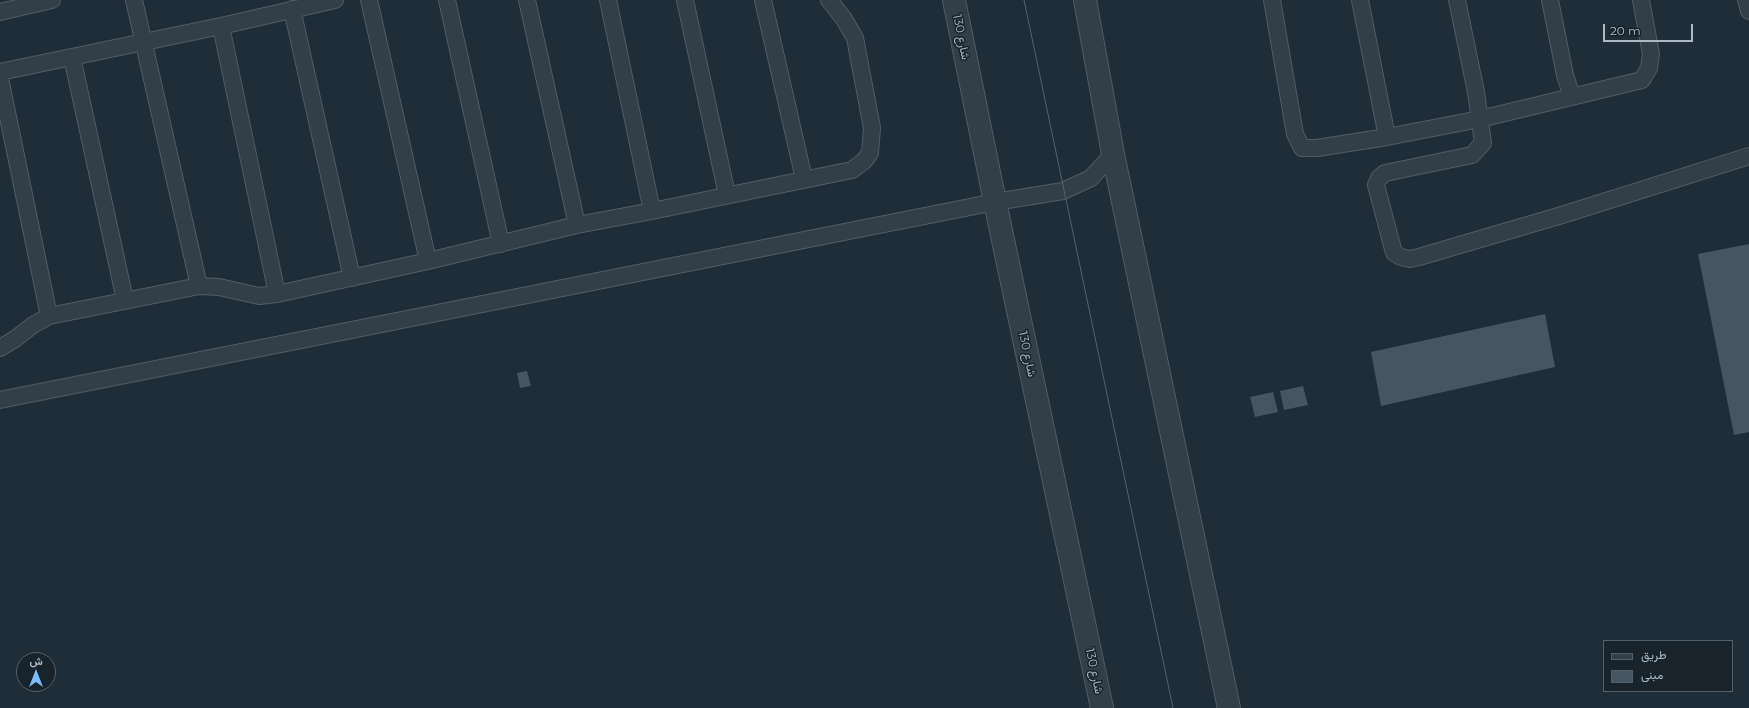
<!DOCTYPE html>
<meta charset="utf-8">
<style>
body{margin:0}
#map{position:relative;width:1749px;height:708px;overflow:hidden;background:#1f2d38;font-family:Montserrat,Vazirmatn,sans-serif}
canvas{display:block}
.legend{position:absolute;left:1603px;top:640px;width:130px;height:52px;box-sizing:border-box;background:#18232c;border:1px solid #535f69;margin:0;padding:5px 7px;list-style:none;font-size:12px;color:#acb9c5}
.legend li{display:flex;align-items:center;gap:8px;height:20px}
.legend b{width:20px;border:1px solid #535f69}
.north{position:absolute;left:16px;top:652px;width:40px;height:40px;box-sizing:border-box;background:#18232c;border:1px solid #535f69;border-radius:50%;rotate:0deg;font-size:11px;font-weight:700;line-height:16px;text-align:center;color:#acb9c5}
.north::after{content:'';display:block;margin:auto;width:14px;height:18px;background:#7abefc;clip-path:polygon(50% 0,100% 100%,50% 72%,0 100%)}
.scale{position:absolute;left:1603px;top:24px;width:90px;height:18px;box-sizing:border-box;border:2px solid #acb9c5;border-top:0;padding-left:5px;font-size:12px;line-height:14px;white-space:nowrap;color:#acb9c5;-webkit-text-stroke:3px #18232c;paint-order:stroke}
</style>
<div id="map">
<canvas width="1749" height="708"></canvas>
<ul class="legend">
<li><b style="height:5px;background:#323e48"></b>طريق</li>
<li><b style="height:11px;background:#455562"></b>مبنى</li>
</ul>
<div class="north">ش</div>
<div class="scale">20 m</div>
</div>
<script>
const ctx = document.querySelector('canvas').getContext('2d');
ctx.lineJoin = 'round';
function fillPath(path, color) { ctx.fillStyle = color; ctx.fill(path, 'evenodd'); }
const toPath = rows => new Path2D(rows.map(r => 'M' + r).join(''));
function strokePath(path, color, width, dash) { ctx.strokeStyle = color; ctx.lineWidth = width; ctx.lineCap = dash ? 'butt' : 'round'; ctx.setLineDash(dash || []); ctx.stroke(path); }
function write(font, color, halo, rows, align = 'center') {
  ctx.font = font + ' Montserrat,Vazirmatn,sans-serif'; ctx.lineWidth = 3; ctx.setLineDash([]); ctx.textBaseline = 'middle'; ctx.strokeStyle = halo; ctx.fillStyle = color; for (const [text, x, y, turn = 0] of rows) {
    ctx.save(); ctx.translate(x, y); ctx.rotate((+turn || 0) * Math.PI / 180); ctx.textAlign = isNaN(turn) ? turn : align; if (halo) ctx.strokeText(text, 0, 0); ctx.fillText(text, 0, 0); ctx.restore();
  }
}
fillPath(toPath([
 [1749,244,1749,432,1734,435,1698,254],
 [1545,314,1555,367,1381,406,1371,352],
 [527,371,531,386,520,388,517,373],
 [1303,386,1308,405,1284,410,1280,391],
 [1273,392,1278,412,1255,417,1250,397]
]), '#455562');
const service = toPath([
 [134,0,199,286],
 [369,0,428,261],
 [447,0,501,244],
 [527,0,577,225],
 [608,0,652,211],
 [685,0,727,195],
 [763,0,804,179],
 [1272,0,1295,134,1302,148,1317,148,1387,137,1480,119,1642,80,1649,68,1651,54,1641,0],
 [1360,0,1387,137],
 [1457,0,1476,92,1483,143,1472,155,1385,173,1379,178,1376,185,1394,253,1401,257,1410,259,1419,257,1562,215,1749,156],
 [1550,0,1565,75,1572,97],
 [1746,0,1749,11],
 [292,9,352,278],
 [0,12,52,0],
 [221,26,277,294],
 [72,57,125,300],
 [0,72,221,26,335,0],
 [0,78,49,316],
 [0,348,15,339,33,325,49,316,199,286,219,287,259,296,277,294,428,261,577,225,652,211,852,170,864,161,870,153,872,128,855,38,844,19,829,0],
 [0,400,995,202,1063,191,1091,178,1113,154]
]);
const minor = toPath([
 [954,0,995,202,1102,708],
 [1085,0,1113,154,1229,708]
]);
strokePath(service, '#505c66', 18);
strokePath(minor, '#505c66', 24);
strokePath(service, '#323e48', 16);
strokePath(minor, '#323e48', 22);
strokePath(toPath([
 [1024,0,1173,708]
]), '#54636f', 1);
write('12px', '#acb9c5', '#18232c', [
 ["شارع 130",961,37,79],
 ["شارع 130",1027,354,78],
 ["شارع 130",1094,671,78]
]);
</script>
